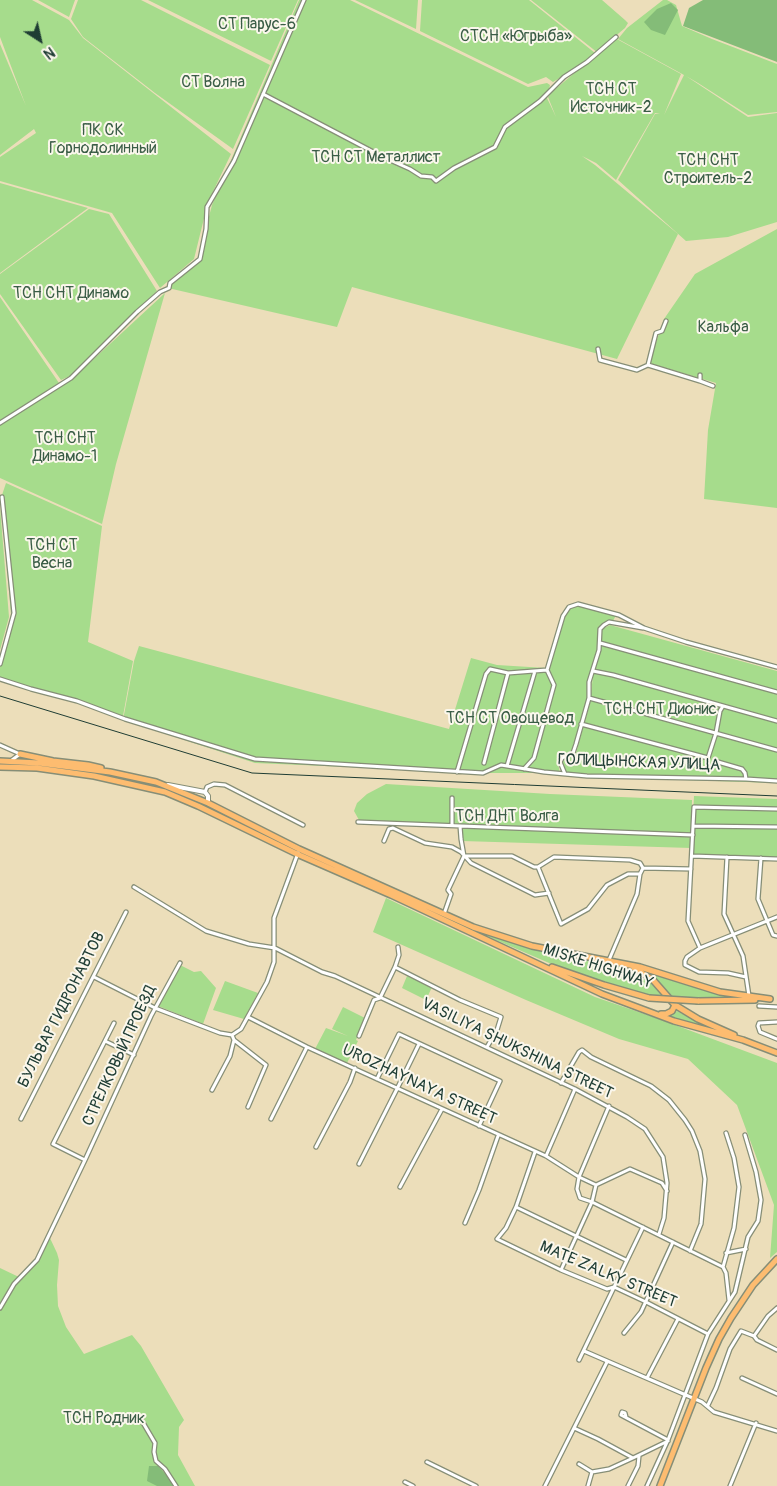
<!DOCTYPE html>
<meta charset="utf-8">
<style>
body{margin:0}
#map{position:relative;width:777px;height:1486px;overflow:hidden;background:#ecdeba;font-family:Pangolin,sans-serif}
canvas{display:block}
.north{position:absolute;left:15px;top:15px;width:50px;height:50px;-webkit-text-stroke:4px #fbf7ec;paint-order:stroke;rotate:145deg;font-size:14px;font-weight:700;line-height:20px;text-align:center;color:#1f3d34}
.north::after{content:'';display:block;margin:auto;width:18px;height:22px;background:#1f3d34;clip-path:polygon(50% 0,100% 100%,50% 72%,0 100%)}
</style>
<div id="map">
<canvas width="777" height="1486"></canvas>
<div class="north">N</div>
</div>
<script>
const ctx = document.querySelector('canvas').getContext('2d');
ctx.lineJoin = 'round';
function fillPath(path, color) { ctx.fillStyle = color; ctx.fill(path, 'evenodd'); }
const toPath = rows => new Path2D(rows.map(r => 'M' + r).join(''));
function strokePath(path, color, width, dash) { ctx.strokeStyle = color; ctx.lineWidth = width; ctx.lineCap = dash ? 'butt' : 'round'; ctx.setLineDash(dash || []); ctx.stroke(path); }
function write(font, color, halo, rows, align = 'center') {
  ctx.font = font + ' Pangolin,sans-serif'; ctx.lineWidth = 4; ctx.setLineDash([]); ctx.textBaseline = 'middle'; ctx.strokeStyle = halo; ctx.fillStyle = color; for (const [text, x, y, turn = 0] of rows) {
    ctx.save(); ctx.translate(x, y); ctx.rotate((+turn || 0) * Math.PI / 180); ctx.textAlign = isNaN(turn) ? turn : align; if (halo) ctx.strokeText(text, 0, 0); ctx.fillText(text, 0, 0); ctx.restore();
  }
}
fillPath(toPath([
 [0,0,32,0,69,20,83,38,231,154,208,202,194,259,160,288,112,213,0,181,0,157,36,133,34,129,0,155,0,44,26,106,0,37],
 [38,0,75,0,69,17],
 [78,0,141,0,270,65,233,149,155,93,83,37,71,19],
 [148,0,298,0,271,61],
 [299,0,350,0,528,87,547,83,550,85,547,98,556,117,548,97,552,92,598,53,531,0,602,0,625,20,628,23,625,28,606,44,615,38,681,74,664,115,684,75,618,39,627,28,663,0,667,0,676,5,682,26,712,39,777,64,777,112,748,115,698,83,686,76,748,117,777,113,777,222,728,237,686,241,618,180,655,114,660,114,655,113,616,180,596,163,582,156,595,165,678,234,617,359,352,287,337,327,168,288,198,259,212,205],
 [355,0,418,0,416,29],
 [422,0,529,0,595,53,584,63,553,82,546,77,528,84,420,31],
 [0,183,88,208,0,273],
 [89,209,109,214,157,291,79,369,70,376,61,380,0,294,0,274],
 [777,229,777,508,704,499,708,430,716,383,649,363,664,319,695,274],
 [165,293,116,464,102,524,0,478,0,425,71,380],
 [0,297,59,383,0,421],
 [6,483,102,526,88,642,133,661,123,716,75,699,27,687,0,678,0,656,11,615,1,498],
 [0,507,9,617,0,650],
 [578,602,617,613,612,623,606,625,604,628,610,625,777,671,777,783,684,780,561,772,562,760,558,763,560,773,489,773,255,763,123,720,134,661,139,646,449,729,471,658,497,665,546,668,564,611,567,606],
 [595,657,590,703,576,753,563,760,575,752,590,694],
 [386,784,550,794,692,800,691,848,462,841,462,824,359,820,354,811,357,803,367,794],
 [694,796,777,799,777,860,691,856],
 [386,898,595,997,659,1019,777,1063,777,1252,770,1258,774,1205,737,1105,688,1059,619,1039,526,1000,373,932],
 [480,933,547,953,598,962,633,971,648,980,663,997,652,997,620,990,556,966],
 [180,965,194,972,201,971,216,988,203,1024,158,1006],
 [655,974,710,991,737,998,738,999,674,998,654,976],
 [407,976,432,987,426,1000,402,988],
 [225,981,258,993,244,1019,213,1010],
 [343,1007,365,1018,356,1040,358,1041,347,1063,315,1049,326,1028,348,1036,332,1029],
 [677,1011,709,1028,668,1017],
 [49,1236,57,1253,59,1260,57,1285,58,1306,66,1327,84,1354,132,1335,141,1346,184,1420,179,1427,178,1455,195,1486,0,1486,0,1268,21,1278,36,1262]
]), '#a6dc8c');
fillPath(toPath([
 [703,0,777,0,777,62,683,26,689,8],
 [671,3,678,10,665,35,651,30,644,22,657,9],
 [149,1466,158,1466,168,1477,174,1486,157,1486,147,1481]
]), '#84bc78');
const minor = toPath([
 [263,94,381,156,410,169,421,176,432,177,436,181,454,168,495,147,505,127,540,101,564,77,587,62,616,37],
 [598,349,600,360,637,370,648,365,656,333,662,331,666,321],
 [648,365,700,381],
 [700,375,700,381,713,386],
 [0,423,71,378,137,312,160,292,169,288,170,283,200,259,206,229,207,207,234,161,304,0],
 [600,643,777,692],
 [0,664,14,613,2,497],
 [547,670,563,616,569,607,578,604,619,615,644,628,686,642,777,667],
 [593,671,613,675,777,721],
 [0,679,31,689,77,701,125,719,255,759,483,773,501,765,544,772,587,776,746,779,777,781],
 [589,698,777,750],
 [581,724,708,758,716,733,720,711,723,706],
 [0,745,20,754,12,760],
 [718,762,742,769,745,773,746,779],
 [484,763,508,673],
 [507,766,535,671],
 [524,769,534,758,554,685,547,670],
 [457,772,486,674,490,669,508,673,547,670],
 [565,774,560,762,562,758,573,753,576,744,589,698,589,682,599,650,600,629,604,625,609,622,643,628],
 [205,792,207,787,214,784,225,785,303,825],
 [358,822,693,835],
 [452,825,452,798],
 [693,826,777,827],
 [384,841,389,829,393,828,425,843,452,847,461,852,471,863,535,895,549,893],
 [464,856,512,856,534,867,538,867,554,857,630,860,640,863,643,868],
 [692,856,777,859],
 [727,857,724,914,743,956,749,996],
 [761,858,758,899,773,935,777,936],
 [538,867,561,924,588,909,607,885,628,874,640,874,643,868],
 [643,868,691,869],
 [134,887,206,931,249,944,275,948,322,972,335,976,575,1089,627,1117,645,1129,663,1157,667,1183,664,1218,659,1234],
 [444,914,451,894,448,890,464,856,461,839,460,826],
 [700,948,688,921,694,807,777,809],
 [609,960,637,894,640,874],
 [395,967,460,1000,501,1017,497,1030,487,1047],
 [94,977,155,1008,220,1033,232,1035],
 [746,977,728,973,699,972,685,965,685,961,687,957,700,948,777,917],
 [759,1006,777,1007],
 [248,1017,307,1047,546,1156,579,1177,596,1185,592,1202,580,1198,577,1189,579,1177,609,1106],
 [777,1022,759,1023,758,1026,760,1032,777,1039],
 [232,1035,241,1029,267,982,274,962,274,918,298,853],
 [232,1035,234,1040,266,1065,248,1107],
 [359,1036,374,1000,380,998,395,967,399,955,398,947],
 [105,1041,134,1055],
 [377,1079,399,1034,500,1081,479,1126],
 [561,1083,579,1052,582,1050,591,1057,651,1086,669,1100,685,1120,692,1131,700,1151,705,1179,701,1224,690,1251],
 [397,1089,419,1044],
 [212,1090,230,1056,234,1040],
 [21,1119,126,912],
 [271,1119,307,1047],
 [316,1147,350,1082,355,1068],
 [535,1152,516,1207,506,1228,497,1239,561,1270,607,1289,614,1287,646,1302,708,1334],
 [546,1156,575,1089],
 [85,1160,53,1144,114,1023],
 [359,1164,397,1089],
 [596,1185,630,1169,662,1183,667,1191],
 [400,1187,442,1109],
 [516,1207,626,1260],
 [465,1223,479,1190,498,1136],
 [726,1253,746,1249],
 [723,1267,734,1228,739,1187,734,1158,726,1133],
 [561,1270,592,1202,723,1267,726,1273,729,1300],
 [0,1308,14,1284,37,1260,85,1160,151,1016,180,963],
 [624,1333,641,1312,673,1242],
 [754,1336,768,1316,777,1308],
 [584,1351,702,1402,714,1412,777,1431],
 [579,1360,643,1227],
 [647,1378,678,1319],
 [742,1378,777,1394],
 [708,1405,716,1388,730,1349,741,1331,754,1336,757,1340,777,1350],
 [626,1417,625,1413,622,1412,621,1415,668,1440],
 [142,1421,155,1443,154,1452,156,1461,165,1469,176,1486],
 [574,1428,598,1439,633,1458,668,1441],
 [427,1462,476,1486],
 [579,1464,592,1472],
 [405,1482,413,1486],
 [545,1486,607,1362],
 [588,1486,592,1472,609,1469,633,1458],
 [628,1486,638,1466,639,1456],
 [647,1486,668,1440,708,1334,735,1292,748,1237,758,1221,761,1200,756,1172,745,1135],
 [730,1486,756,1423]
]);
const tertiary = toPath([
 [168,785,205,792,208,796,208,803]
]);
const primary = toPath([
 [20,754,53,761,88,765,101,768],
 [0,761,39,763,110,772,156,782,208,803,299,849,473,927,532,946,640,967,720,992,770,999],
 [0,767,37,768,94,776,165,792,198,806,297,854,391,895,602,994,674,1021,743,1040,777,1053],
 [552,967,604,985,649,998],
 [634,968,653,980,675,1005,698,1019,734,1035],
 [698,1001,755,1000],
 [661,1014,666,1014,672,1011,675,1005],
 [660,1486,706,1368,719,1339,731,1318,753,1285,777,1259]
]);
strokePath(minor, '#868e77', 5.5);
strokePath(tertiary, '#868e77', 6);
strokePath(primary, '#868e77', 8);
strokePath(minor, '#fff', 3);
strokePath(tertiary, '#fff', 4);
strokePath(primary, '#fdbc70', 5);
strokePath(toPath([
 [0,696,252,773,777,796]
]), '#1f3d34', 1);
const primaryBridge = toPath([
 [649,998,698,1001]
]);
strokePath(primaryBridge, '#868e77', 8, []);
strokePath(primaryBridge, '#fdbc70', 5);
write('16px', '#3a5d46', '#fbf7ec', [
 ["СТ Парус-6",257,25],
 ["СТСН «Югрыба»",516,37],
 ["СТ Волна",213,83],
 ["ТСН СТ",611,90],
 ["Источник-2",611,108],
 ["ПК СК",103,131],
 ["Горнодолинный",103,149],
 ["ТСН СТ Металлист",376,158],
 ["ТСН СНТ",708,161],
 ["Строитель-2",708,179],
 ["ТСН СНТ Динамо",71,294],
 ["Кальфа",723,328],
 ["ТСН СНТ",65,439],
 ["Динамо-1",65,457],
 ["ТСН СТ",52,546],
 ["Весна",52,564],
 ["ТСН СНТ Дионис",660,710],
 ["ТСН СТ Овощевод",510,719],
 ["ТСН ДНТ Волга",507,817],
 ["ТСН Родник",104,1419]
]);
write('16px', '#1f3d34', '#fbf7ec', [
 ["ГОЛИЦЫНСКАЯ УЛИЦА",639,763,2],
 ["MISKE HIGHWAY",598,967,18],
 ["БУЛЬВАР ГИДРОНАВТОВ",62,1010,-63],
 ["VASILIYA SHUKSHINA STREET",517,1049,26],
 ["СТРЕЛКОВЫЙ ПРОЕЗД",120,1056,-65],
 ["UROZHAYNAYA STREET",419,1085,25],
 ["MATE ZALKY STREET",608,1275,23]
]);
</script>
